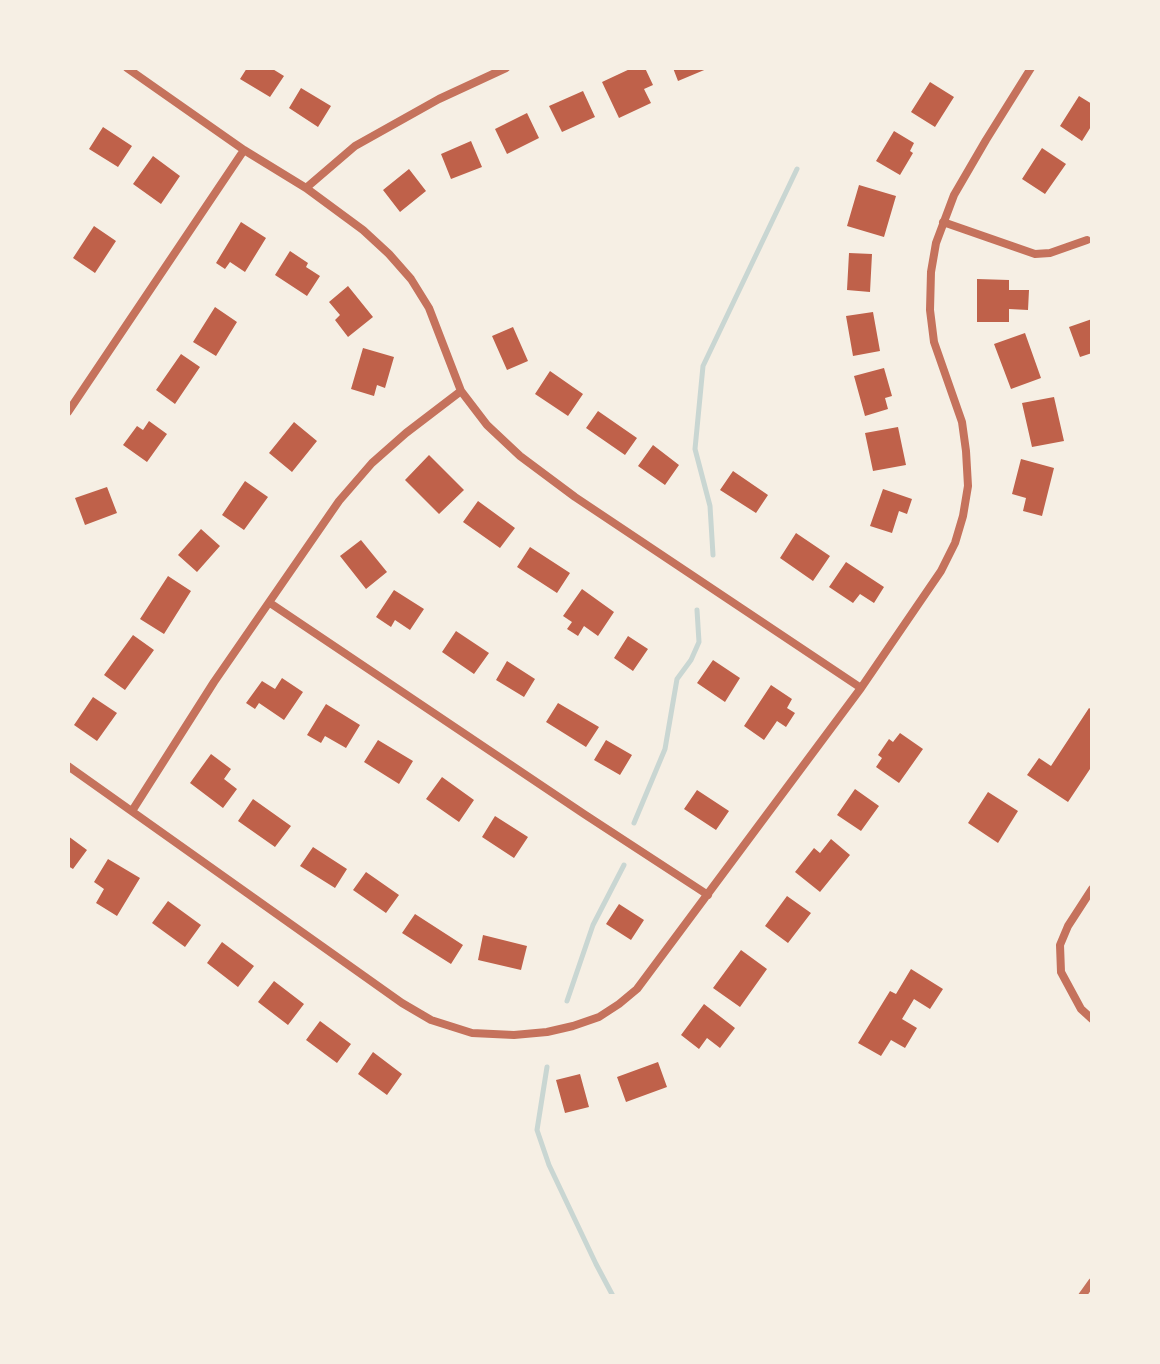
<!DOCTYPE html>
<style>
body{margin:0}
#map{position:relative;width:1160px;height:1364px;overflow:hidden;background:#f6efe4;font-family:"Noto Sans",sans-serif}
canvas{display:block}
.frame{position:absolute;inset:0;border:70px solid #f6efe4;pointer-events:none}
</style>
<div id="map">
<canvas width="1160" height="1364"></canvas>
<div class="frame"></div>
</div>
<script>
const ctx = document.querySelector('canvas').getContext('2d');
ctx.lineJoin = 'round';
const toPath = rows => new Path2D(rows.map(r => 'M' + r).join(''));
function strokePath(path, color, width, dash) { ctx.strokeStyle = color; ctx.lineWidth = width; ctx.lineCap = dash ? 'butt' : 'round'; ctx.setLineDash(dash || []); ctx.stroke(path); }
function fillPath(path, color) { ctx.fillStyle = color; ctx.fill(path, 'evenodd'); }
strokePath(toPath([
 [713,555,710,506,695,449,703,366,797,169],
 [634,823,665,749,677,679,691,660,699,642,697,610],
 [567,1001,593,925,624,865],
 [547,1067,537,1130,549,1165,596,1264,613,1296]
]), '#c9d6d2', 5);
fillPath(toPath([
 [247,68,271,68,284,76,270,97,240,79],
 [632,68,645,68,653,85,644,89,651,103,619,118,602,82],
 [673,68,709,68,678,81],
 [930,82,954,97,935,127,911,112],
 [301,88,331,106,318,127,289,108],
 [583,91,595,117,562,132,549,106],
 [1079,96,1092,104,1092,125,1082,141,1060,126],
 [527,113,539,138,507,154,495,129],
 [103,127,132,146,118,167,89,149],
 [894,131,914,143,910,151,913,153,900,175,876,161],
 [471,141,482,167,451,179,441,154],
 [1042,148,1066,164,1045,194,1022,179],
 [153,156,180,176,161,204,133,184],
 [409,169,426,191,400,212,383,190],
 [859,185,896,196,884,237,847,226],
 [241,222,266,238,245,272,230,262,225,269,216,263],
 [94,226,116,241,95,273,73,258],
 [290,251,308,263,306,267,320,276,307,296,275,275],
 [849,253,872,254,870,292,847,290],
 [977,279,1009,280,1009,290,1029,290,1028,310,1009,309,1009,322,977,322],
 [348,286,373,317,348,337,335,320,340,315,329,302],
 [215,307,237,322,216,356,193,342],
 [873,312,880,351,853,356,846,316],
 [1092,319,1092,353,1080,357,1069,327],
 [513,327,528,361,507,370,492,336],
 [1025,333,1041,378,1011,389,994,344],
 [363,348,394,357,385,388,377,385,374,396,351,389],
 [181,354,200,367,175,404,156,390],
 [884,368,892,396,885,398,888,409,865,416,854,376],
 [550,371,583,394,568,416,535,394],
 [1054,397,1064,441,1032,447,1022,403],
 [598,411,637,438,625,455,586,428],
 [149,421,167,434,147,462,123,445,137,426,143,430],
 [294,422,317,441,292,472,269,453],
 [898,427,906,465,873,471,865,433],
 [653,445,679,465,665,485,638,466],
 [429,455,464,490,439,514,405,480],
 [1021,459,1054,468,1042,516,1023,511,1026,498,1012,494],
 [733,471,768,495,756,513,720,490],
 [245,481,268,497,244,530,222,515],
 [107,487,117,513,85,525,75,498],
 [883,489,912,499,907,514,899,511,892,533,870,526],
 [478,501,515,528,500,548,463,522],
 [201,529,220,546,197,572,178,555],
 [796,533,830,556,813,581,780,558],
 [361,540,387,572,366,589,340,556],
 [530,547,570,573,557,593,517,567],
 [846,562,884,587,874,603,860,594,853,603,829,587],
 [168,576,191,591,164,634,140,619],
 [582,589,614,612,598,636,584,626,578,636,567,629,572,622,563,616],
 [394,590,424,609,410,630,395,620,391,627,376,617],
 [456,631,489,653,474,674,442,652],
 [133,635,154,650,125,690,104,675],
 [628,636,648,649,633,671,614,658],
 [713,660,740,678,725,702,697,683],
 [507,661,535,679,524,697,496,680],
 [282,678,303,692,284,720,259,703,255,709,246,703,262,681,275,689],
 [771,685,792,699,787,708,795,713,786,727,777,721,764,740,744,726],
 [93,697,117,713,97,741,74,725],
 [558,703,599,727,586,747,546,722],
 [326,704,360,725,346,748,325,736,321,743,307,735],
 [1089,708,1092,710,1092,766,1068,802,1027,775,1039,758,1051,766],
 [900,733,923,749,899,783,876,767,882,758,878,755,889,739,893,742],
 [378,740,413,761,399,784,364,762],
 [606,740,632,755,620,775,594,760],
 [211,754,231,769,224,779,237,789,223,808,190,783],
 [442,777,474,800,459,822,426,799],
 [855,789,879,806,861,831,837,815],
 [697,790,729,811,716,830,684,809],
 [988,792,1018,811,998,843,968,823],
 [253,799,291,826,275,847,238,821],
 [495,816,528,837,514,858,482,837],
 [68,836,87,850,73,869,68,866],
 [831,839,850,855,820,892,795,872,814,848,820,853],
 [313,847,347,869,335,888,300,866],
 [108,859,140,878,117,916,96,903,104,889,94,882],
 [366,872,399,895,386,913,353,890],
 [787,896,811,913,788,943,765,926],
 [168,901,201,925,185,947,152,923],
 [619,904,644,920,631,940,606,924],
 [415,914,463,945,451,964,402,933],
 [483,935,527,946,521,970,478,960],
 [222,942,254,966,238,987,207,963],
 [741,950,767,969,740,1007,713,988],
 [911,969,943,989,930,1009,914,999,902,1019,917,1028,905,1048,891,1040,881,1056,858,1043,890,991,896,994],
 [274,981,304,1004,288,1025,258,1002],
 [704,1004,735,1028,720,1048,707,1038,699,1049,681,1035],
 [320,1021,351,1044,337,1063,306,1040],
 [373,1052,402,1074,387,1095,358,1074],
 [658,1062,667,1087,626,1102,617,1077],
 [580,1074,589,1107,565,1113,556,1080]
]), '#bf614a');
strokePath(toPath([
 [127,68,244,150,306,188,363,230,389,254,411,279,429,308,461,391,487,425,520,456,575,497,861,688],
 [306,188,355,146,439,99,506,68],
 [943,222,1035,254,1050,253,1087,240],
 [68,412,244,150],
 [270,603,584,814,708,895],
 [68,766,402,1003,431,1020,472,1033,514,1035,547,1032,573,1026,599,1017,619,1004,637,989,861,688,941,571,955,543,963,516,968,486,966,451,962,422,934,342,930,310,931,272,936,243,954,195,986,140,1031,68],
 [132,811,214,682,339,501,372,463,406,433,461,391],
 [1092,889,1068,926,1060,945,1061,972,1081,1009,1092,1019],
 [1082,1296,1092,1282]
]), '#c5725c', 8);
</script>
